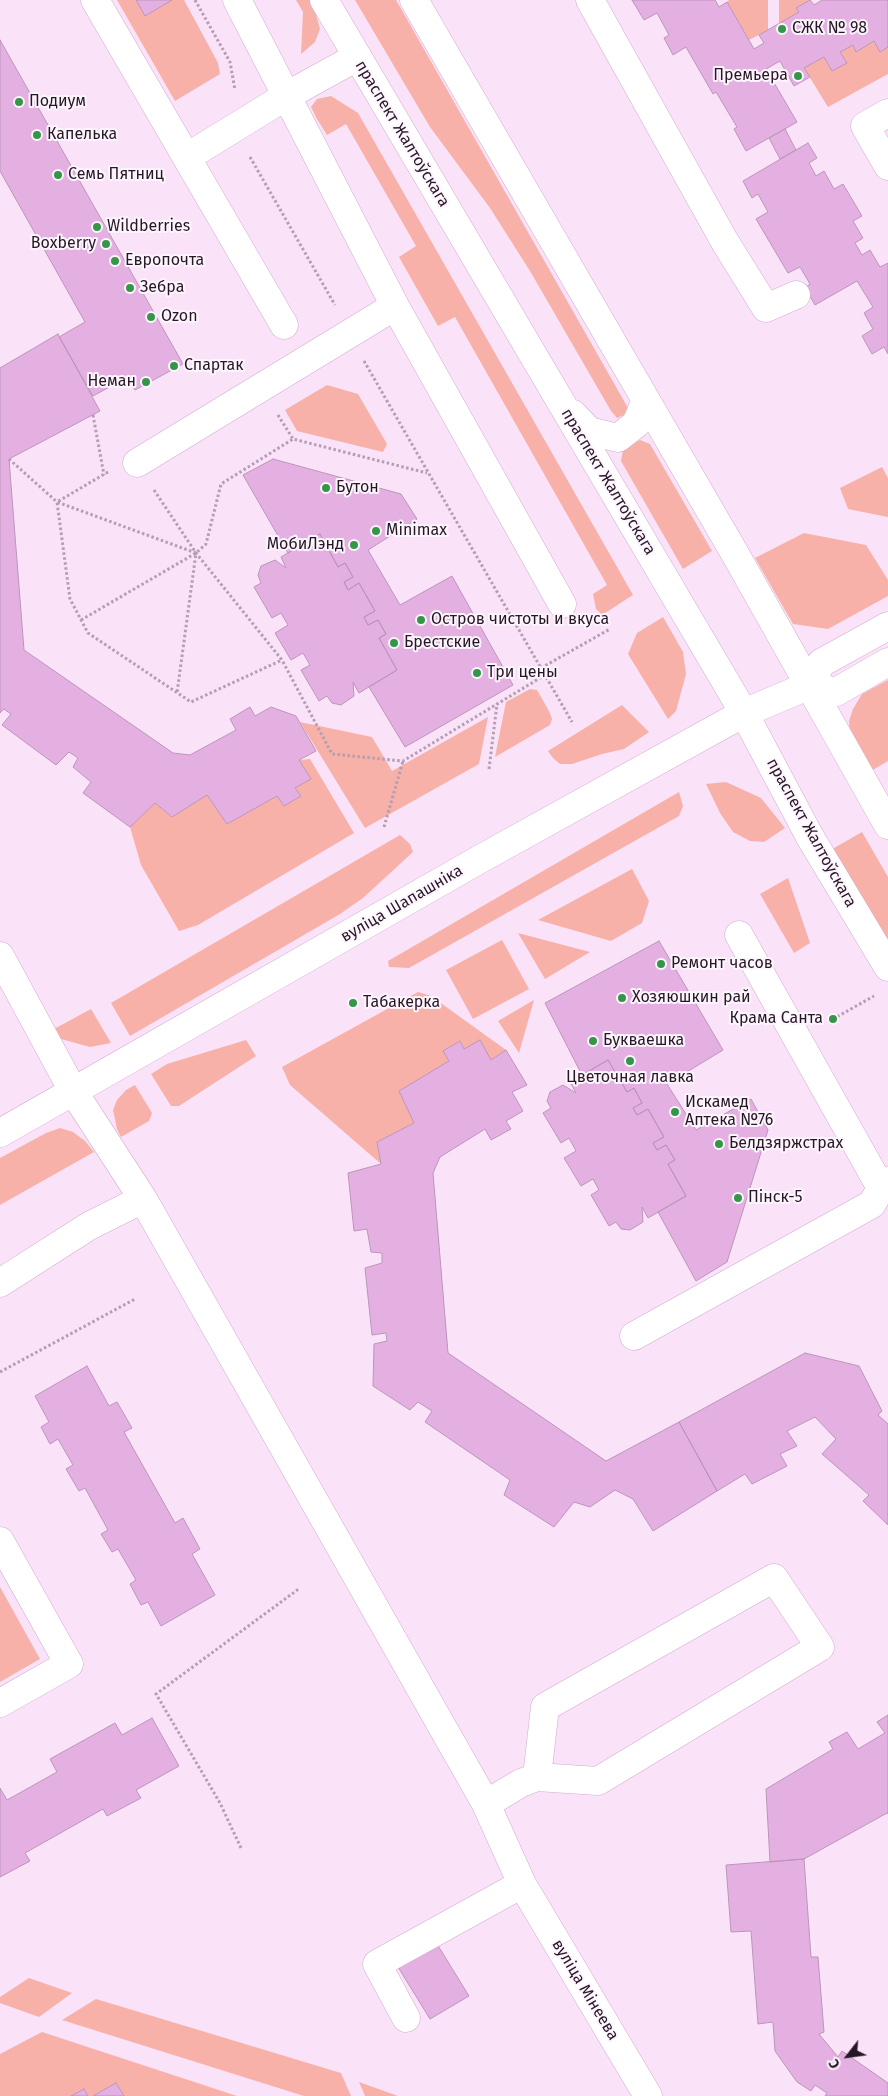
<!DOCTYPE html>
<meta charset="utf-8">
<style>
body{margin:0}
#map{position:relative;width:888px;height:2096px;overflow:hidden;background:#fae2f9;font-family:"Fira Sans",sans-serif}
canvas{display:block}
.north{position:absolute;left:823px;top:2031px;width:50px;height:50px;-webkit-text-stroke:4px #fdf5fd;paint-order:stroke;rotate:240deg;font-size:14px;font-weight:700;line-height:20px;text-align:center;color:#261725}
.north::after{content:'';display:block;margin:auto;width:18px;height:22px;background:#261725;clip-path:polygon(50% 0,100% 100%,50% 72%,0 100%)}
</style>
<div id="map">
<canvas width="888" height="2096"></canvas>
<div class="north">С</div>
</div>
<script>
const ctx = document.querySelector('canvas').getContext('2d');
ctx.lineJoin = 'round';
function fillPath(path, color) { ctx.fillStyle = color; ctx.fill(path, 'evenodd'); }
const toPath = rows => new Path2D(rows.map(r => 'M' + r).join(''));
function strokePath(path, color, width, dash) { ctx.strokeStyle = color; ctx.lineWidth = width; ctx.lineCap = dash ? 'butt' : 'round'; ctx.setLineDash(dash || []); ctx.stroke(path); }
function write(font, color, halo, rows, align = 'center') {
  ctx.font = font + ' "Fira Sans",sans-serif'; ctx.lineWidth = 4; ctx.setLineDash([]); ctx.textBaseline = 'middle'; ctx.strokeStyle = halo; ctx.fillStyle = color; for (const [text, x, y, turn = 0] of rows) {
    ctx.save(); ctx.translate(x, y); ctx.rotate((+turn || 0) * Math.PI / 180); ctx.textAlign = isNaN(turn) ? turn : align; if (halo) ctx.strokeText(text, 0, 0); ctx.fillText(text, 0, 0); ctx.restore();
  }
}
fillPath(toPath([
 [117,0,184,0,218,63,220,74,175,101],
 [296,0,312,0,320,29,315,42,301,54,303,12],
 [355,0,396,0,628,408,624,415,617,418,611,411,530,271,490,208,430,127],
 [729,0,768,0,768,30,749,40,727,2],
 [779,0,810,0,796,8,799,12,779,24],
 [874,41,880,51,888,47,888,74,828,107,804,68,824,57,832,71,846,63,840,52,853,45,856,51],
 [331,96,358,113,633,595,602,615,596,609,593,594,607,585,455,317,438,326,399,257,416,246,346,124,327,135,317,119,311,107,317,99],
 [327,385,358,394,387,444,383,452,297,431,285,410],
 [640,440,650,444,712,551,683,569,621,461,623,450],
 [882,467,888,478,888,517,848,509,840,488],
 [804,533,866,545,888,580,888,596,828,629,793,624,755,558],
 [663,617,683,652,686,674,676,711,668,719,628,654,637,633],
 [888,680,888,761,866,774,850,735,849,721,853,709,862,694],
 [530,689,537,690,549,711,552,719,550,725,495,757,506,702],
 [622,705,649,732,624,749,602,754,572,764,560,764,553,758,548,751],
 [488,717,479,764,365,828,300,722,372,737,392,771],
 [310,759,354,833,198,925,179,931,141,865,130,827,155,803,172,817,207,795,227,824,277,796,284,806,301,796,295,788,311,779,299,760],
 [726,782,761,798,785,828,764,842,750,841,733,832,720,813,706,784],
 [679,792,683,806,679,816,409,968,389,967,388,961],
 [862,832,888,877,888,954,829,851],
 [400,835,410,844,413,852,363,898,340,914,130,1036,111,1003],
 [632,869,649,901,642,923,611,941,538,920],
 [788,878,810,943,794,953,760,894],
 [518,933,590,952,545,979],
 [502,940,529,989,473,1019,446,970],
 [418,992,431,996,506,1050,491,1060,464,1049,460,1041,443,1051,449,1061,399,1091,414,1123,377,1142,381,1164,290,1085,282,1067],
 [534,1000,519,1053,498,1021],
 [91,1009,111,1043,90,1047,61,1039,54,1029],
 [246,1040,256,1056,179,1106,171,1106,151,1074,167,1064],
 [135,1085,152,1113,149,1121,121,1137,117,1129,113,1110,117,1100,126,1090],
 [60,1128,73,1132,85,1141,94,1152,0,1205,0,1158,46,1133],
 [0,1587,40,1659,0,1682],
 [29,1978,72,1993,39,2017,0,2003,0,1997],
 [96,1999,341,2073,351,2096,304,2096,62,2020],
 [42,2032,237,2096,124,2096,116,2083,93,2096,88,2096,84,2089,71,2096,0,2096,0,2054],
 [359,2082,398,2096,365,2096]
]), '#f8b1a8');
const building = toPath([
 [136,0,172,0,145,16,136,0],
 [632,0,715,0,719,7,727,2,754,49,764,43,759,35,799,12,796,8,810,0,814,5,822,0,888,0,888,47,880,52,874,41,856,52,853,45,840,52,847,63,832,71,824,57,804,68,810,77,794,86,780,61,766,69,797,122,746,151,734,129,737,127,716,92,713,94,686,47,673,55,664,38,669,35,657,13,644,20,632,0],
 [0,40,183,364,135,390,128,377,93,396,59,337,85,322,0,171,0,40],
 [785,129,796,150,780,159,769,138,785,129],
 [808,143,817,158,809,163,816,176,824,171,834,189,843,184,862,216,853,221,863,238,855,243,862,255,870,250,880,267,888,263,888,354,884,347,872,354,862,336,873,329,864,313,873,307,857,281,815,305,805,288,810,284,800,267,788,273,756,219,768,212,758,194,752,198,743,181,808,143],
 [58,334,100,411,9,459,24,650,173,753,190,755,236,730,230,719,250,707,255,716,271,707,296,716,316,751,299,760,311,779,295,788,301,796,284,806,277,796,227,824,207,795,172,817,155,803,130,827,83,793,91,782,73,767,78,758,69,752,56,765,2,725,11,714,4,709,0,713,0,368,58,334],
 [273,459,401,494,417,519,368,550,400,605,452,576,513,685,405,747,369,687,397,670,379,638,386,634,378,620,368,625,364,617,375,611,359,583,348,590,344,582,353,577,345,563,338,567,320,534,288,553,243,475,273,459],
 [320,534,338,567,345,563,353,577,344,582,348,590,359,583,375,611,364,617,368,625,378,620,386,634,379,638,397,670,359,693,353,682,354,696,341,705,332,703,327,696,319,701,301,670,310,665,303,653,291,660,275,633,288,625,281,613,272,618,254,587,261,583,258,575,261,566,275,560,286,568,281,557,320,534],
 [659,941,723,1050,667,1084,696,1130,751,1099,768,1130,727,1262,696,1281,658,1212,686,1196,668,1164,675,1160,666,1145,657,1150,653,1143,664,1137,648,1109,637,1115,633,1108,642,1103,634,1088,627,1092,608,1060,582,1075,545,1003,659,941],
 [480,1040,491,1060,506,1050,527,1085,512,1092,523,1111,506,1121,511,1129,491,1140,485,1129,440,1157,433,1173,448,1353,606,1461,679,1422,717,1491,653,1531,633,1499,615,1490,590,1507,574,1502,554,1527,504,1495,510,1480,425,1422,432,1411,418,1402,410,1410,373,1386,374,1344,387,1341,386,1333,372,1335,365,1268,382,1263,382,1253,371,1252,367,1229,354,1231,348,1173,381,1164,377,1142,414,1123,399,1091,449,1061,443,1051,460,1041,464,1049,480,1040],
 [608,1060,627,1092,634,1088,642,1103,633,1108,637,1115,648,1109,664,1137,653,1143,657,1150,666,1145,675,1160,668,1164,686,1196,648,1218,642,1207,643,1222,630,1230,621,1229,616,1222,609,1226,591,1195,599,1190,593,1179,581,1186,564,1158,576,1151,569,1138,561,1143,543,1113,551,1108,547,1101,550,1092,563,1085,576,1093,570,1082,608,1060],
 [805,1353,859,1366,882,1411,878,1415,888,1424,888,1525,863,1501,869,1495,822,1454,836,1439,815,1417,787,1431,797,1446,780,1454,787,1466,752,1484,745,1474,717,1491,679,1422,805,1353],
 [87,1366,109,1406,117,1402,132,1428,124,1432,175,1523,183,1518,200,1549,192,1554,215,1595,161,1626,148,1602,141,1605,130,1584,136,1580,118,1549,112,1552,101,1534,108,1530,85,1488,79,1491,66,1469,73,1465,58,1439,50,1444,41,1427,49,1422,35,1396,87,1366],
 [888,1715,888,1814,887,1813,804,1859,770,1862,766,1789,833,1749,829,1742,847,1732,858,1749,885,1733,877,1722,888,1715],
 [152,1718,179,1766,136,1790,141,1798,107,1816,103,1809,25,1853,30,1861,0,1877,0,1788,7,1800,57,1772,50,1759,115,1723,122,1735,152,1718],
 [804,1859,811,1957,818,1957,824,2032,819,2034,838,2057,842,2051,888,2083,888,2096,825,2096,827,2093,815,2085,811,2091,797,2082,775,2051,773,2022,758,2024,751,1931,731,1932,726,1865,804,1859],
 [437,1944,469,1996,430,2019,398,1967,437,1944],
 [116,2083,124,2096,93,2096,116,2083],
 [84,2089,88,2096,71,2096,84,2089]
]);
fillPath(building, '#e4b0e2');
strokePath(building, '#bb95b9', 1);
const minor = toPath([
 [95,0,284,325],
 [237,0,395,306,562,604],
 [590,0,725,242,766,308,796,295],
 [888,113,865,126,888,166],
 [187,157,288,95,357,57],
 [137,463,395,306],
 [810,685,821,663,888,626],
 [810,685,836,692,888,662],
 [739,935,881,1188],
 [0,956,73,1091,143,1199,486,1804,522,1884,648,2096],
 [0,1133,482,858,744,713,810,685],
 [0,1283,89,1226,143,1199],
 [634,1336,872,1204,881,1188,888,1181],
 [0,1541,69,1664,0,1703],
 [774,1578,820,1647,598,1781,537,1777,545,1707,774,1578],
 [486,1804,521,1783,537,1777],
 [406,2018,377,1964,522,1884]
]);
const major = toPath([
 [324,0,744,713,810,837,888,967],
 [414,0,734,552,888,825],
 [573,414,589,431,618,438,636,424,646,400]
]);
strokePath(minor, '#d2abd0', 29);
strokePath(major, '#d2abd0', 29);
strokePath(toPath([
 [195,0,230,62,235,90],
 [250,157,335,305],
 [364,361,572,722],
 [93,415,104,475],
 [278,415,293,439],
 [9,459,57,502,196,553,177,693],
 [108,472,57,502,70,599,88,633,191,702,282,660],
 [154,490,196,553,282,660,332,754,403,761,545,675],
 [81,620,196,553,206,544,221,484,293,439,427,473],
 [541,668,610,629],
 [489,769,497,704],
 [384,827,403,761],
 [833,1019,874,996],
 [0,1372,135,1299],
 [241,1848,220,1803,156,1694,300,1588]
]), '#b39eb2', 3, [2.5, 2.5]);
strokePath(minor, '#fff', 28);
strokePath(major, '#fff', 28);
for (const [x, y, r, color] of [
 [782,29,5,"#359549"],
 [798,76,5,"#359549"],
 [19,102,5,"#359549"],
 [37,135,5,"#359549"],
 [58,175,5,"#359549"],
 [97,227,5,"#359549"],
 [106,244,5,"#359549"],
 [115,261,5,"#359549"],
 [130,288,5,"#359549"],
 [151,317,5,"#359549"],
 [174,366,5,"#359549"],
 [146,382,5,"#359549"],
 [326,488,5,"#359549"],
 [376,531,5,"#359549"],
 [354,545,5,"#359549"],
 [421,620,5,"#359549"],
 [394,643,5,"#359549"],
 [477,673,5,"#359549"],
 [661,964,5,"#359549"],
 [622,998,5,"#359549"],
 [353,1003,5,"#359549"],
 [833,1019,5,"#359549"],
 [593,1041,5,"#359549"],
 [630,1061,5,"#359549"],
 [675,1112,5,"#359549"],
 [719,1144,5,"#359549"],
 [738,1198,5,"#359549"]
]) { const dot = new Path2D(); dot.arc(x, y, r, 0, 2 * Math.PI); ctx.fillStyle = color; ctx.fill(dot); strokePath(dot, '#fdf5fd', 2); }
write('16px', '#261725', '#fdf5fd', [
 ["СЖК № 98",792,29],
 ["Премьера",788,76,"right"],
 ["Подиум",29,102],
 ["Капелька",47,135],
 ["Семь Пятниц",68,175],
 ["Wildberries",107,227],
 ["Boxberry",96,244,"right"],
 ["Европочта",125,261],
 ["Зебра",140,288],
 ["Ozon",161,317],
 ["Спартак",184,366],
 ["Неман",136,382,"right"],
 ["Бутон",336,488],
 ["Minimax",386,531],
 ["МобиЛэнд",344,545,"right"],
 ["Остров чистоты и вкуса",431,620],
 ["Брестские",404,643],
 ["Три цены",487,673],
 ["Ремонт часов",671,964],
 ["Хозяюшкин рай",632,998],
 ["Табакерка",363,1003],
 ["Крама Санта",823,1019,"right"],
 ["Букваешка",603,1041],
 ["Цветочная лавка",630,1078,"center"],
 ["Искамед",685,1103],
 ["Аптека №76",685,1121],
 ["Белдзяржстрах",729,1144],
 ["Пінск-5",748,1198]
], 'left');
write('16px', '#261725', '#fdf5fd', [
 ["праспект Жалтоўскага",402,134,59],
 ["праспект Жалтоўскага",608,482,59],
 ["праспект Жалтоўскага",811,833,61],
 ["вуліца Шапашніка",402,904,-30],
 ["вуліца Мінеева",585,1990,59]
]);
</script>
